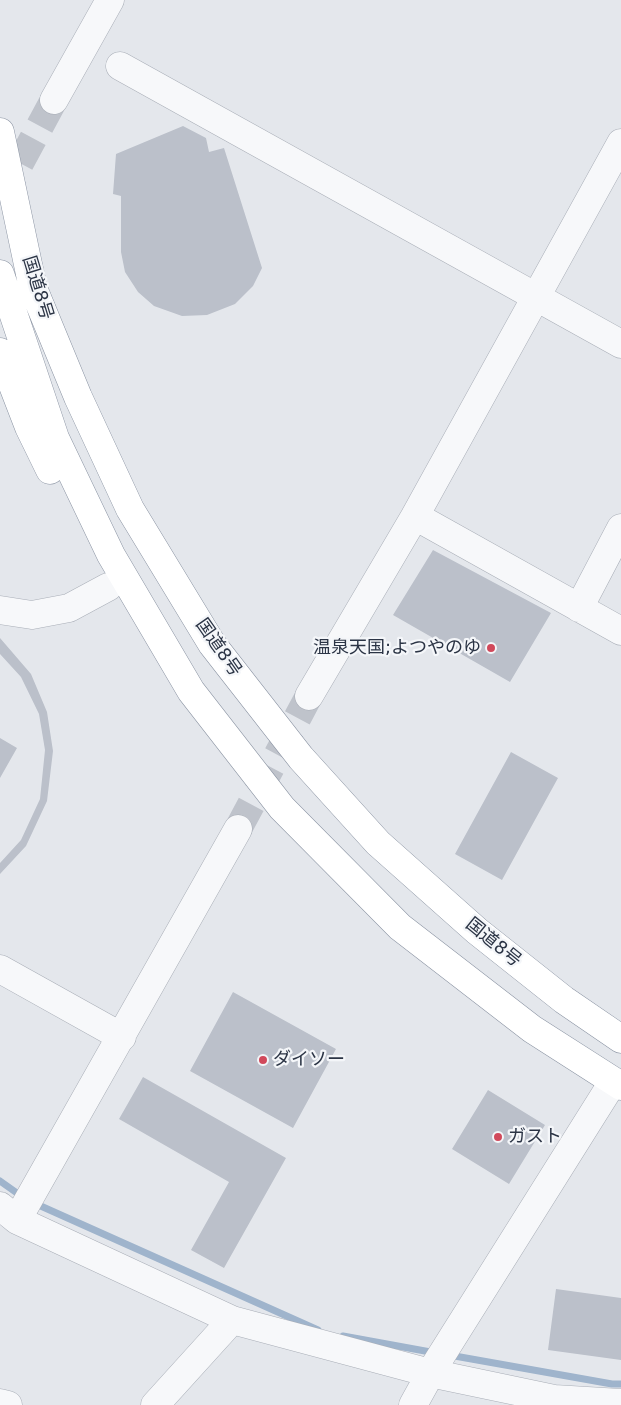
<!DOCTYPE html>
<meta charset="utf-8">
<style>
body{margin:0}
canvas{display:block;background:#e4e7ec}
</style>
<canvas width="621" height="1405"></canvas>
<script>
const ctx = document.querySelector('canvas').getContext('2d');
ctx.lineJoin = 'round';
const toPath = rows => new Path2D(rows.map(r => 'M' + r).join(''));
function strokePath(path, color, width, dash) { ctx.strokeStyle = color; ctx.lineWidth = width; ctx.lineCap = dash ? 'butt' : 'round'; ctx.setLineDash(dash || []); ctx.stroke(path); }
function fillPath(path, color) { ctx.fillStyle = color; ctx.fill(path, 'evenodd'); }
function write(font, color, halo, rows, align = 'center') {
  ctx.font = font + ' "DejaVu Sans","Noto Sans JP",sans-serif'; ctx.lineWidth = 4.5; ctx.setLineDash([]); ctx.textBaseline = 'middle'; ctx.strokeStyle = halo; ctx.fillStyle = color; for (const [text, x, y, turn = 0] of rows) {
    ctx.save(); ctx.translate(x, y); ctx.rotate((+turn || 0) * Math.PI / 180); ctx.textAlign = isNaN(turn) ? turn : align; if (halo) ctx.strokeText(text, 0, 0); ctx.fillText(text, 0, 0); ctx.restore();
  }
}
strokePath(toPath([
 [0,1181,24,1198],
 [34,1203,318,1330],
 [343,1336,436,1353],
 [449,1355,612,1384,621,1384]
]), '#9fb4cc', 7);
fillPath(toPath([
 [183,126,206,138,209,152,224,148,262,268,253,286,235,304,207,315,182,316,154,306,138,292,125,272,121,252,121,196,113,194,116,154],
 [433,550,551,613,510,682,393,615],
 [0,638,31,674,47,712,53,751,47,801,26,846,0,874,0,863,21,840,40,799,45,750,39,714,21,677,0,654],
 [0,738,17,748,0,778],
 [511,752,558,778,502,880,455,854],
 [233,992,336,1049,293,1128,190,1071],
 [143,1077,286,1158,224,1268,191,1250,229,1182,119,1119],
 [488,1090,545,1125,509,1184,452,1149],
 [556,1289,621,1298,621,1360,548,1350]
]), '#bbc0ca');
strokePath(toPath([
 [0,200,54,100],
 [238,829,309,696]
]), '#bfc3cb', 28, [28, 14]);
const minor = toPath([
 [120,66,621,344],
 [54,100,110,0],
 [415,516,621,631],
 [579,608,621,528],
 [0,610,32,615,69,608,108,587],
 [309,696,415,516,621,143],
 [0,969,122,1037],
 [0,1206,17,1220,232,1320,430,1373,554,1399,621,1403],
 [17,1220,238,829],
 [0,1403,8,1405],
 [155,1405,232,1320],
 [413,1405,434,1367,613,1082]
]);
const highway = toPath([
 [0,132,33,288,78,397,130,509,212,644,301,758,378,843,477,931,564,1000,621,1039],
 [0,274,55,438,111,555,191,691,282,808,400,927,532,1029,621,1086],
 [0,352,29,427,50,470]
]);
strokePath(minor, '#a9aeb7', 29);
strokePath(highway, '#8b94a3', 29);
strokePath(minor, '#f7f8fa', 28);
strokePath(highway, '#fff', 28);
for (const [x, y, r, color] of [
 [491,648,5,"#d1495b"],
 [263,1060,5,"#d1495b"],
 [498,1137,5,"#d1495b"]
]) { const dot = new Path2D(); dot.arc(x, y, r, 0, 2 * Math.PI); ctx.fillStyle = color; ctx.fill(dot); strokePath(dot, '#f4f6f9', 2); }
write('18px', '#2b3445', '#f4f6f9', [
 ["国道8号",37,288,73],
 ["国道8号",218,648,55],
 ["国道8号",493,943,39]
]);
write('18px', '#2b3445', '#f4f6f9', [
 ["温泉天国;よつやのゆ",481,648,"right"],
 ["ダイソー",273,1060],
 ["ガスト",508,1137]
], 'left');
</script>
